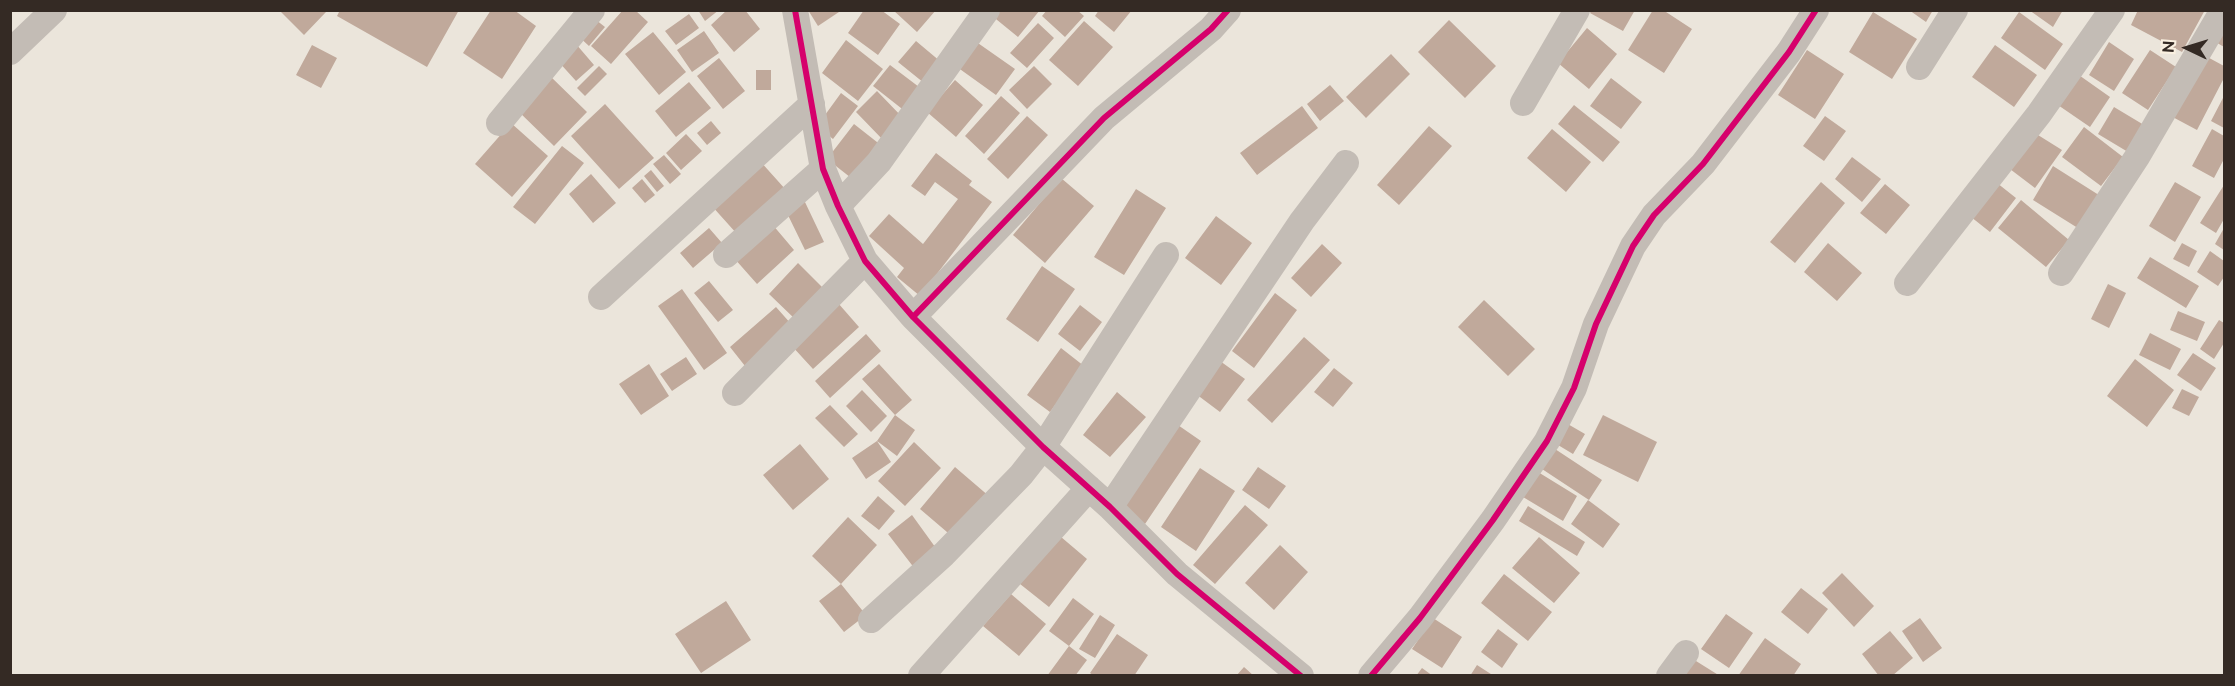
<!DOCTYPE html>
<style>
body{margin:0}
#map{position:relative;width:2235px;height:686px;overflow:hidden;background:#ebe5db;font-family:Raleway,sans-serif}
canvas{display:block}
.frame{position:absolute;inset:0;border:12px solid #342a24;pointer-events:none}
.north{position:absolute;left:2157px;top:18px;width:60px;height:60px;-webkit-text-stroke:4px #faf0e0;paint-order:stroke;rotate:274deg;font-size:16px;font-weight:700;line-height:24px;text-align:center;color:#342a24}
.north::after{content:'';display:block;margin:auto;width:21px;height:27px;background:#342a24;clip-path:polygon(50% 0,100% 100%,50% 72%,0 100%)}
</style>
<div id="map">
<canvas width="2235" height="686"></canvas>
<div class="frame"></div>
<div class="north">N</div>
</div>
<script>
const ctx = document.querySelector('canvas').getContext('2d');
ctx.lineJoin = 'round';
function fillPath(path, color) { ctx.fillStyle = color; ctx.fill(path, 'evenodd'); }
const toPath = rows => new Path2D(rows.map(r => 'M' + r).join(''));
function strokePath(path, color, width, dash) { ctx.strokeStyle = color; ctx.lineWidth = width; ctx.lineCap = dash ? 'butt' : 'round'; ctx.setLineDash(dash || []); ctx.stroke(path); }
fillPath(toPath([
 [279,10,324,10,326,12,304,35],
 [340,10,459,10,427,67,337,16],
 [491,10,514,10,536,26,502,79,463,53],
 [623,10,635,10,648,22,611,64,591,46],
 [698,10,719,10,705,21],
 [727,10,745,10,760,29,734,52,711,25],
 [808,10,842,10,818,26],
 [864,10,881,10,900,24,878,55,848,33],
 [893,10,936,10,917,32],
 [995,10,1040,10,1018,37,991,15],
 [1047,10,1077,10,1084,16,1065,37,1042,16],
 [1099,10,1132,10,1114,32,1095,16],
 [1592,10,1635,10,1623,31,1590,13],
 [1653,10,1663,10,1692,29,1664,73,1628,50],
 [1909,10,1933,10,1926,22],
 [2029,10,2063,10,2053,27],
 [2138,10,2205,10,2182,52,2131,25],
 [1873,12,1917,39,1892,79,1849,52],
 [2019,12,2063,44,2045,70,2001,38],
 [2224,12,2224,47,2209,38],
 [689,14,699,28,676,45,665,31],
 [591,16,605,27,589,46,576,34],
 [1449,20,1496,66,1465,98,1418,52],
 [1084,21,1113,47,1078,86,1049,60],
 [1038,23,1054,38,1027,68,1010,53],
 [1587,28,1617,54,1589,89,1558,63],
 [704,31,719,53,692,72,677,50],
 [653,32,686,72,659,95,625,54],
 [846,40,883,69,858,101,822,73],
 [916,41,941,62,924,83,898,62],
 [975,41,1015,69,996,95,957,67],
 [2109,42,2134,59,2114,91,2089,75],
 [576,44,594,65,576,81,557,60],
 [312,45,337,58,321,88,296,75],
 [1995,45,2037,75,2014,107,1972,77],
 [1807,50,1844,74,1815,119,1778,95],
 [2150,50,2176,67,2148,110,2122,93],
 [2200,53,2224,66,2224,78,2197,130,2167,114],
 [1391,54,1410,74,1366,118,1346,97],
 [719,58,745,91,723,109,697,76],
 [890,65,923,90,906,112,873,86],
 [599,66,607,74,585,96,577,88],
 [1034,66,1052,84,1027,109,1009,90],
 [756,70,771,70,771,90,756,90],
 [2076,73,2110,97,2090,127,2055,103],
 [549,75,587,112,554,146,516,109],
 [1611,78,1642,102,1621,129,1590,106],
 [955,80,983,105,956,137,927,112],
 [689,82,711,108,676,137,655,111],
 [1330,85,1344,101,1320,121,1307,104],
 [877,91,906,121,885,142,856,112],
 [841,93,858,106,833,139,817,126],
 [1001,96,1020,113,984,154,965,136],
 [2224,96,2224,128,2211,121],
 [605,104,654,158,619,189,571,136],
 [1574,105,1620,142,1603,162,1558,124],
 [1302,106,1318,128,1257,175,1240,153],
 [2114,107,2144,125,2128,152,2098,134],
 [1027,116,1048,135,1008,179,987,159],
 [1825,116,1846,131,1824,161,1803,146],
 [711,121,721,133,707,145,697,133],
 [511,123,548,156,512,197,475,164],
 [854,124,882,146,855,181,827,159],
 [1429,126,1452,146,1399,205,1377,185],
 [2084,127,2123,157,2101,186,2062,157],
 [1552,129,1591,162,1566,192,1527,158],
 [2212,129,2224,136,2224,159,2214,178,2192,166],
 [2030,130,2062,150,2035,188,2006,166],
 [686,134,702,151,681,170,666,153],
 [562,146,584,163,535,224,513,207],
 [936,153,972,181,969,185,992,202,920,296,897,277,904,268,869,236,889,214,923,244,958,199,935,182,925,196,911,186],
 [664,155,681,174,670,184,653,164],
 [1852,157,1881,179,1862,202,1835,179],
 [760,161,786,190,737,234,711,205],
 [2053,166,2102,197,2081,230,2033,200],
 [651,170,664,186,657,192,644,176],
 [591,174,616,203,593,223,569,194],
 [1061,178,1094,206,1045,263,1013,235],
 [642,179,655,195,645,203,632,188],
 [1992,179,2016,198,1990,232,1966,213],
 [1821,182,1845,203,1795,263,1770,242],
 [2175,182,2201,197,2175,242,2149,226],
 [1885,184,1910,205,1886,234,1860,213],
 [2224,185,2224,219,2216,233,2200,223],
 [1136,189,1166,208,1124,275,1094,257],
 [804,200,824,242,805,250,785,209],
 [2021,200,2069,240,2046,267,1998,228],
 [1216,216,1252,243,1221,285,1185,258],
 [772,224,794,250,757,284,734,258],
 [709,228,722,243,693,268,680,253],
 [2224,228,2224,250,2215,244],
 [1828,243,1862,273,1837,301,1804,272],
 [2182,243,2197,251,2189,267,2173,259],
 [1322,244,1342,263,1311,297,1291,278],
 [2210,251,2224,261,2224,277,2218,286,2197,272],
 [2150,257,2199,286,2186,308,2137,278],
 [798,263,825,290,796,320,769,294],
 [1042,266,1075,289,1038,342,1006,319],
 [709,281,733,310,718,322,694,293],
 [2108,284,2126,293,2109,328,2091,319],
 [682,289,727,353,704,370,658,306],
 [1275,293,1297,310,1254,368,1232,351],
 [1484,300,1535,349,1508,376,1458,327],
 [838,303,859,327,813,369,791,345],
 [1080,305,1102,322,1080,351,1058,334],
 [776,307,792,325,745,366,730,347],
 [2178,311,2205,322,2197,341,2170,330],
 [2219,320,2224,323,2224,343,2214,359,2200,349],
 [2150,333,2181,349,2170,370,2139,355],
 [866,334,881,351,830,398,815,381],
 [1304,337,1330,360,1272,423,1247,400],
 [1061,348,1084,366,1050,412,1027,395],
 [2193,353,2216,368,2201,391,2177,375],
 [686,357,697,374,672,391,660,374],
 [2135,359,2174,390,2147,427,2107,396],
 [1220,361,1245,379,1220,412,1196,394],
 [649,364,669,396,641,415,619,384],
 [879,364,912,400,895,415,862,379],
 [1334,368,1353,383,1333,407,1314,392],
 [2182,389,2199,397,2189,416,2172,408],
 [862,390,887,416,871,432,846,406],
 [1117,392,1146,417,1110,457,1083,435],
 [830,405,858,434,844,447,815,418],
 [895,415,915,430,897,456,877,441],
 [1603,415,1657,442,1638,482,1583,455],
 [1175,423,1201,441,1145,524,1119,507],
 [1566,423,1585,434,1573,454,1553,442],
 [877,441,891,462,866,479,852,458],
 [914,442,941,468,905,506,878,481],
 [800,444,829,479,793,510,763,475],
 [1555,449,1602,480,1589,500,1542,469],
 [955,467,990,497,954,538,920,509],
 [1258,467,1286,486,1269,509,1242,490],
 [1200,468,1235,491,1196,551,1161,527],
 [1538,472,1577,496,1563,521,1523,497],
 [878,496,895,511,879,530,861,516],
 [1588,500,1620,524,1603,548,1571,524],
 [1245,505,1268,525,1215,584,1193,565],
 [1528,506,1585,542,1577,556,1519,521],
 [912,515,938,551,915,569,888,534],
 [848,517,877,545,841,584,812,556],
 [1054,531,1087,559,1049,607,1015,580],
 [1539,537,1580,573,1554,603,1512,568],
 [1280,545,1308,572,1274,610,1245,583],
 [1842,573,1874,606,1854,627,1822,593],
 [1504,574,1552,612,1528,641,1481,603],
 [841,584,866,615,844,632,819,601],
 [1801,588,1828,609,1808,634,1781,612],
 [1011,594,1046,624,1019,656,983,626],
 [1073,598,1094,614,1069,646,1049,631],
 [726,601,751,640,701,673,675,634],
 [1726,614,1753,633,1729,668,1701,649],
 [1100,615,1115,625,1095,658,1079,649],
 [1433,618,1462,637,1442,668,1412,649],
 [1920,618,1942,648,1923,662,1902,631],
 [1498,629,1518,644,1502,668,1481,652],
 [1890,631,1913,658,1892,676,1879,676,1862,654],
 [1117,634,1148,655,1134,676,1094,676,1090,673],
 [1765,638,1801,664,1793,676,1738,676],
 [1069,646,1087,660,1075,676,1047,676],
 [1688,656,1720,676,1676,676],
 [1477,665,1494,676,1470,676],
 [1244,667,1254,676,1236,676],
 [1422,668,1433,676,1416,676]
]), '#c0a99b');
strokePath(toPath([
 [795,10,823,169,838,206,865,261,913,317,1043,447,1110,507,1177,574,1301,676],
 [10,52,54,10],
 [1919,67,1955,10],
 [1523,103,1577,10],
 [499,123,592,10],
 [838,206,879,162,987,10],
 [726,255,823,169],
 [2061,273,2137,157,2223,10],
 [1907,283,2039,114,2112,10],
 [601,297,812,104],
 [913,317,1104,118,1211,29,1228,10],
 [735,393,865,261],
 [1110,507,1302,221,1346,163],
 [871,620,944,554,1021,475,1043,447,1166,255],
 [921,676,1089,488],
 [1371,676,1420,618,1493,520,1547,441,1574,388,1596,324,1633,246,1654,215,1703,164,1789,52,1816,10],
 [1669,676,1686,653]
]), '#c3bcb5', 26);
strokePath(toPath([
 [795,10,823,169,838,206,865,261,913,317,1043,447,1110,507,1177,574,1301,676],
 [913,317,1104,118,1211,29,1228,10],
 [1371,676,1420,618,1493,520,1547,441,1574,388,1596,324,1633,246,1654,215,1703,164,1789,52,1816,10]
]), '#d6006c', 6);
</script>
